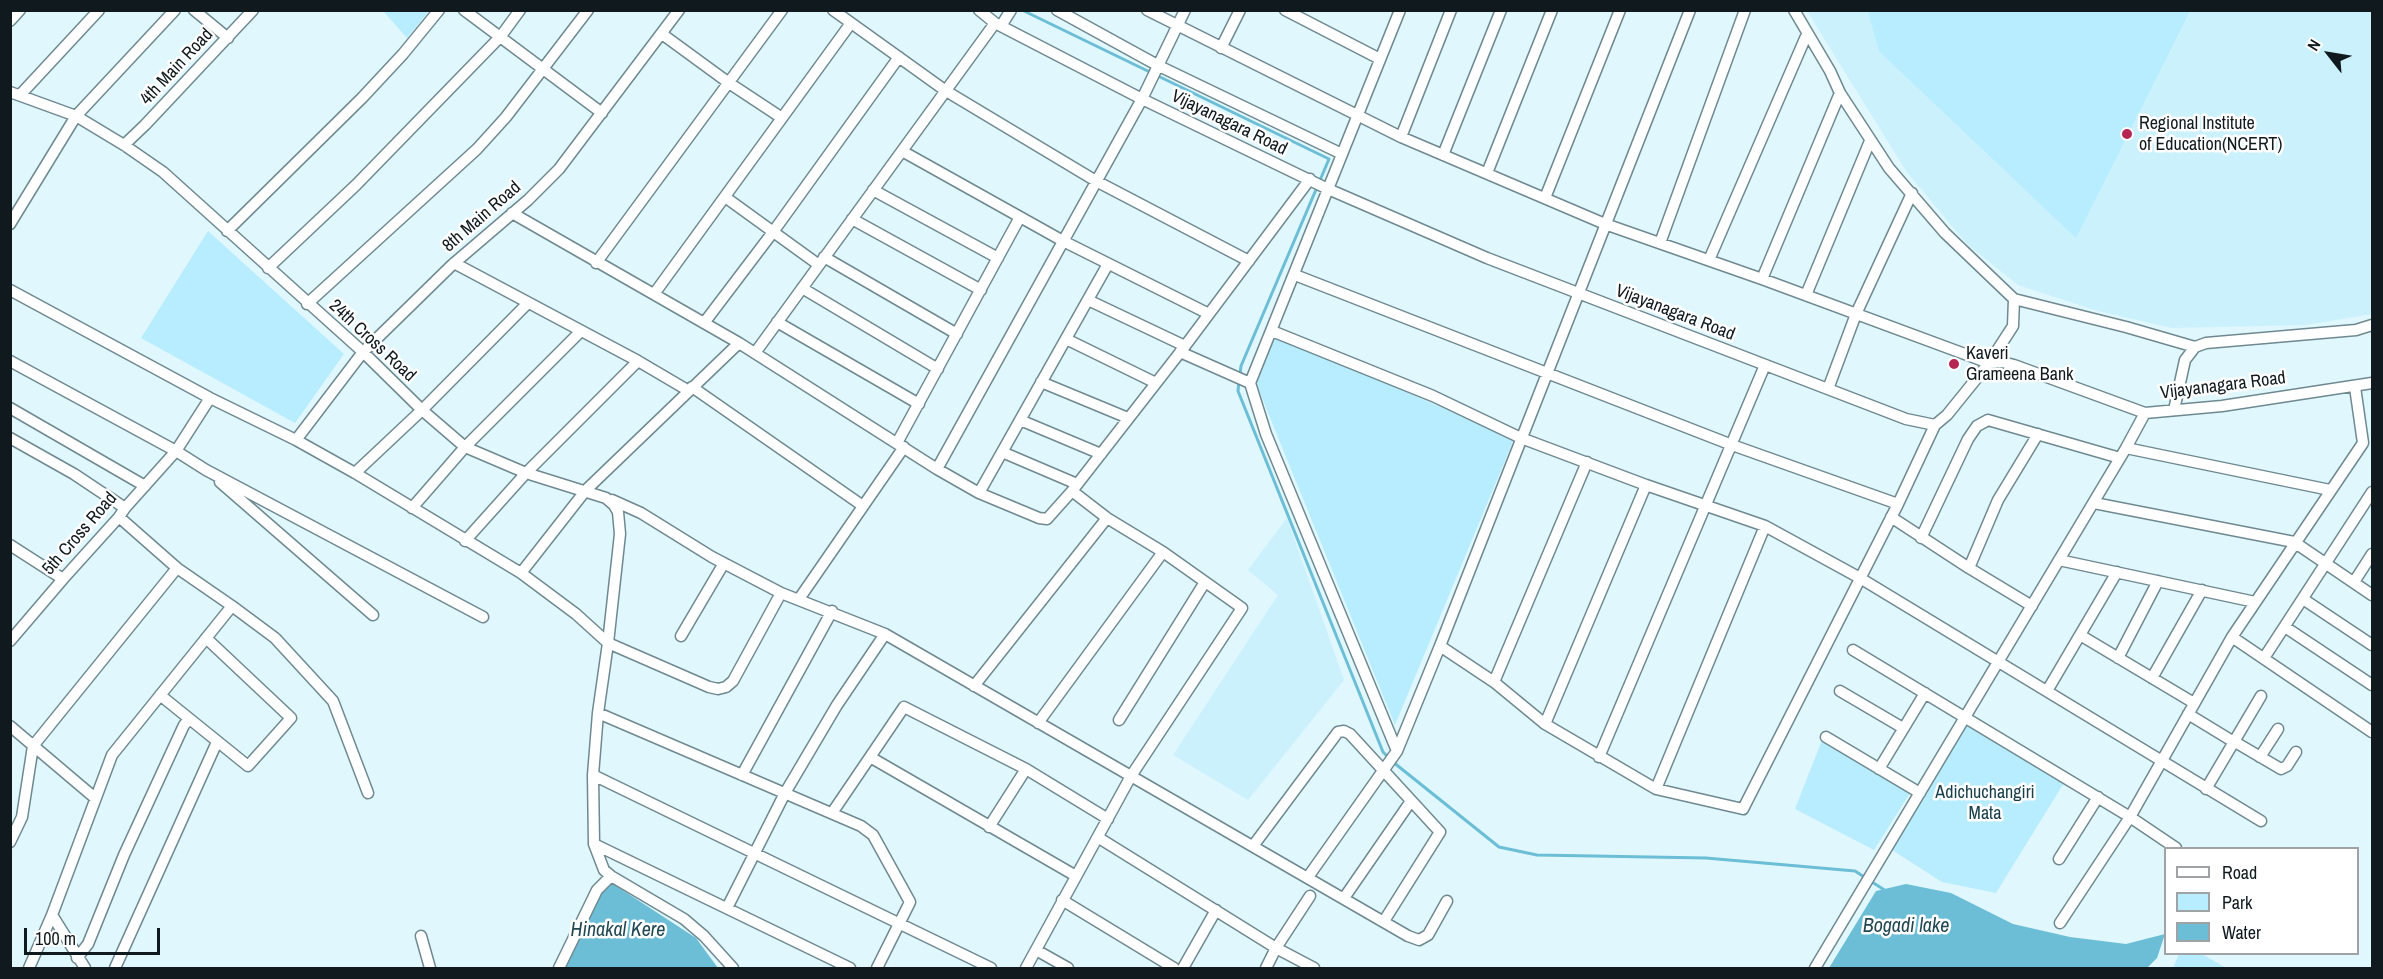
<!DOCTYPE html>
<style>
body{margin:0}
#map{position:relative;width:2383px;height:979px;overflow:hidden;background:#e0f7fe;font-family:"Archivo Narrow",sans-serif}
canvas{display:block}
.frame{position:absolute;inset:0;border:12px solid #101a1e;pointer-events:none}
.legend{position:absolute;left:2164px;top:847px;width:195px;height:108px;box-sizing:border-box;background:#fff;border:2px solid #9fa3a5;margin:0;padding:8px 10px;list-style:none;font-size:18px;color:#101a1e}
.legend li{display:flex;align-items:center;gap:12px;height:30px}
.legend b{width:30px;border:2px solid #9fa3a5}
.north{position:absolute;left:2299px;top:24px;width:60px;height:60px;-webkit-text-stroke:4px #fff;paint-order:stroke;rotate:301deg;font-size:16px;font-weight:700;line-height:24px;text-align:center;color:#101a1e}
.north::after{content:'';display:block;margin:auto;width:21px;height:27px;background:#101a1e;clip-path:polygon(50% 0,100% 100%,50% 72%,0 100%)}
.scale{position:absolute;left:24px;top:928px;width:136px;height:27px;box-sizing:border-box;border:3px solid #101a1e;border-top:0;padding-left:8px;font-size:18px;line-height:21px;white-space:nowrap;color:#101a1e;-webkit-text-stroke:4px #fff;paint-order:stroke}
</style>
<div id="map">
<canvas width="2383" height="979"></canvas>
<div class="frame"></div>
<ul class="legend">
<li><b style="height:8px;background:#fff"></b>Road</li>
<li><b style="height:16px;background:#b7edfe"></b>Park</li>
<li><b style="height:16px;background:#6bbed6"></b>Water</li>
</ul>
<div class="north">N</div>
<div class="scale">100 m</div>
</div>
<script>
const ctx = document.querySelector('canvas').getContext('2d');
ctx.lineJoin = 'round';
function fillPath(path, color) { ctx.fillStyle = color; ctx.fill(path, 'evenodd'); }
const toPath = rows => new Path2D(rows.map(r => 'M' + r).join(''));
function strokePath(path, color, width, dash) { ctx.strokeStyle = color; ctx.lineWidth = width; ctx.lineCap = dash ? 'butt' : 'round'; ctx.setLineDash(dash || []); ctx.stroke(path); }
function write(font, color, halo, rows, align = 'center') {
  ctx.font = font + ' "Archivo Narrow",sans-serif'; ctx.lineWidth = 5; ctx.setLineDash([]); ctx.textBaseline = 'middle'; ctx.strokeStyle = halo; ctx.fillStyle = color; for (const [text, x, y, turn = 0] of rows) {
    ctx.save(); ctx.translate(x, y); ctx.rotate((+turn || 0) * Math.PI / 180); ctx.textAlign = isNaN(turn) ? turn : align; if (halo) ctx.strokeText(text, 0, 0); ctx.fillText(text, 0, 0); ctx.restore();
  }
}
fillPath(toPath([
 [1807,11,2372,11,2372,314,2306,325,2172,328,2098,311,2018,285,1967,244,1906,171],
 [1287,518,1344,680,1248,800,1173,755,1278,595,1248,570]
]), '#cbf1fd');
fillPath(toPath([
 [383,11,429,11,407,38],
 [1868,11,1868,10,2190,11,2076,238,1879,51],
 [208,231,344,354,295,423,141,338],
 [1275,335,1514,439,1395,725,1256,383],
 [1970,720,2067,778,1996,893,1942,882,1892,850,1926,792,1962,722,1967,725],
 [1822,740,1910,793,1874,850,1795,809],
 [2179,954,2202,954,2226,968,2173,968]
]), '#b7edfe');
fillPath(toPath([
 [604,878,696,938,718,968,554,968],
 [1906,884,1951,893,2013,924,2070,937,2126,944,2165,934,2157,958,2147,968,1829,968,1876,891]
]), '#6bbed6');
strokePath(toPath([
 [1022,10,1329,159,1241,366,1240,374],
 [1239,381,1238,391,1383,752,1389,758],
 [1393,762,1499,847,1537,855,1706,858,1855,871,1886,891]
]), '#6bbed6', 3);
const minor = toPath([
 [194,10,228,38],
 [464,10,602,113],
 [833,10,946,91,1096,181,1249,261],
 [979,10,995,23,1142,99,1328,189,1487,258,1906,419,1935,425,1947,415,1989,363,2002,362,2014,365,2145,413,2222,406,2372,383],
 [1057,10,1159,66,1342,154],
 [1147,10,1401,137,1605,224,1762,279,1989,363,2013,326,2014,299,1945,233,1889,168,1840,93,1830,71,1794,10],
 [1285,10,1380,59],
 [1690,10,1440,646,1494,682,1545,724,1656,789,1743,809,1898,504,1935,425],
 [10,21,20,10],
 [1001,26,1011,10],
 [662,34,729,83,782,118],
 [1221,48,1240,10],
 [10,92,76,116,124,145,163,172,363,352,422,410,465,447,526,473,606,498,614,505,618,512,620,534,608,643,598,713,593,775,594,844,604,870,611,876,684,919,704,936,733,968],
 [21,94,99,10],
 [1401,137,1451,10],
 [124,145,145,125,253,10],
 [902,151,1063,241,1209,314],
 [1443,155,1501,10],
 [1487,173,1552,10],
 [873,190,998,258],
 [725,197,819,265],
 [1545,198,1620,10],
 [512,213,739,343,937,469,979,493,1039,518,1047,519,1072,491,1185,346,1310,179],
 [852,219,981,290],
 [10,224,76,116,175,10],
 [227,231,362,98,403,54,439,10],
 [1660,243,1745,10],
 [824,257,957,334],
 [1709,260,1807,34],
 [454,263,638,361,689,391],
 [596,263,782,10],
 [268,268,356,185,501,36,520,10],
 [1295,275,1732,445,1898,504],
 [1762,279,1840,93],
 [802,288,938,369],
 [10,290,210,398,296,440,355,473,521,573,576,614,608,643,709,687,718,689,726,687,733,681,781,593],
 [654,294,851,23],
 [1806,295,1870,141],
 [2014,299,2126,327,2195,347],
 [1088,300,1185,346],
 [307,304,477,149,506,117,588,10],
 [777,322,919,404],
 [704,323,773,232,899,57],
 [1272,331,1433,396,1521,438,1646,485,1765,526,1860,578,2261,821],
 [1066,339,1156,383],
 [1180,352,1250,383],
 [755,353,995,23],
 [10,361,176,451,206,470,483,617],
 [1041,382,1128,418],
 [692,387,863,506],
 [1828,389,1856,314,1912,193],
 [10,408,145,486],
 [2174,410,2185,360,2195,347,2206,343,2356,330,2372,325],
 [1020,420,1101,454],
 [10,438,74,474,125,508],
 [296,440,363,352,452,265,528,200,559,169,679,10],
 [897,443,1020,217],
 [2126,448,2330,490],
 [1002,452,1077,484],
 [937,469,1142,99,1185,10],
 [355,473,422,410,528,303],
 [220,482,373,615],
 [979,493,1108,264],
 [612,500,641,513,712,557,781,593,885,634,1408,936,1419,940,1428,935,1447,901],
 [2094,503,2294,542,2372,595],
 [412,508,465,447,581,331],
 [1891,517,1969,568,2032,606],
 [1921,538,1968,439,1977,426,1988,420,2120,458],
 [465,541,526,473,638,361],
 [10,545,63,579],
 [2059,560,2255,602],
 [1969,568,1998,500,2038,434],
 [521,573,586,490,739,343],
 [2354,582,2372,554],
 [799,599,904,447],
 [2303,599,2372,645],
 [232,606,275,638,333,701,368,793],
 [2285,627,2372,685],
 [2080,635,2194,703],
 [681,636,724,563],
 [2232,637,2372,732],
 [10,641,63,579,119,517,125,508,176,451,210,398],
 [1853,650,2130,817,2176,848],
 [2118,658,2158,581],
 [2264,658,2372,492],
 [2152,678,2202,590],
 [1494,682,1587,462],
 [974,686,1107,518],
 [1840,691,1903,728],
 [2047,691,2117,572],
 [160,695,248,766,291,718,206,638],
 [598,713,861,826,873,835,910,902,877,968],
 [2188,714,2229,739],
 [1119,720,1205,582],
 [1038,723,1163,552],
 [1545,724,1646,485],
 [10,726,95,798],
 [1826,737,1920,793],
 [2235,742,2281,769,2287,766,2296,752],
 [1397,751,1266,434,1250,383,1400,10],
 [870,757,1076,876],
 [1599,757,1765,365],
 [2260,757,2278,729],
 [1879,769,1925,693],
 [593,775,991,968],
 [742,775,832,611],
 [1656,789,1765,526],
 [2206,789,2261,696],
 [832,813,904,707,1026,769,1108,819],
 [989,827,1026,769],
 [1099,838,1276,948,1314,968],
 [10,842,22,817,33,746,177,568],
 [594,844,850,968],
 [1253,846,1338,732,1344,731,1350,734,1440,832,1384,921],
 [2059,859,2098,797],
 [1308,877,1397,751,1440,646],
 [1344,898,1411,801],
 [1062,900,1174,968],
 [727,908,785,793,837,705,885,634],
 [52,915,85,968],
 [2060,923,2130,817,2232,637,2363,443,2355,387],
 [421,936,430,968],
 [1036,950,1068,968],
 [77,958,88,944,124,855,184,725,190,719],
 [29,968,52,915,112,755,232,606,177,568,119,517],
 [115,968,217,742],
 [559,968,597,890,611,876],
 [1026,968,1131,776,1242,608,1163,552,1107,518,1072,491],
 [1183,968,1216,910],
 [1266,968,1276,948,1310,896],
 [1815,968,2126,448,2145,413]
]);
strokePath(minor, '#6f8991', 13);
strokePath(minor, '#fff', 10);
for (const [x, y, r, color] of [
 [2127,134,6,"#b62652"],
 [1954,364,6,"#b62652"]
]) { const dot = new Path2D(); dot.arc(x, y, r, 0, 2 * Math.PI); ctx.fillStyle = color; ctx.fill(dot); strokePath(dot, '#fff', 2); }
write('18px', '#101a1e', '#fff', [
 ["4th Main Road",177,67,-47],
 ["Vijayanagara Road",1229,123,26],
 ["8th Main Road",482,217,-41],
 ["Vijayanagara Road",1675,313,21],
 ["24th Cross Road",372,341,43],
 ["Vijayanagara Road",2223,386,-7],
 ["5th Cross Road",80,534,-49]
]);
write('18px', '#101a1e', '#fff', [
 ["Regional Institute",2139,124],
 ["of Education(NCERT)",2139,145],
 ["Kaveri",1966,354],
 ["Grameena Bank",1966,375]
], 'left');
write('18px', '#163d48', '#fff', [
 ["Adichuchangiri",1985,793],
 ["Mata",1985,814]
]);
write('italic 20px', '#224853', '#fff', [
 ["Bogadi lake",1906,927],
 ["Hinakal Kere",618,931]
]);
</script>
